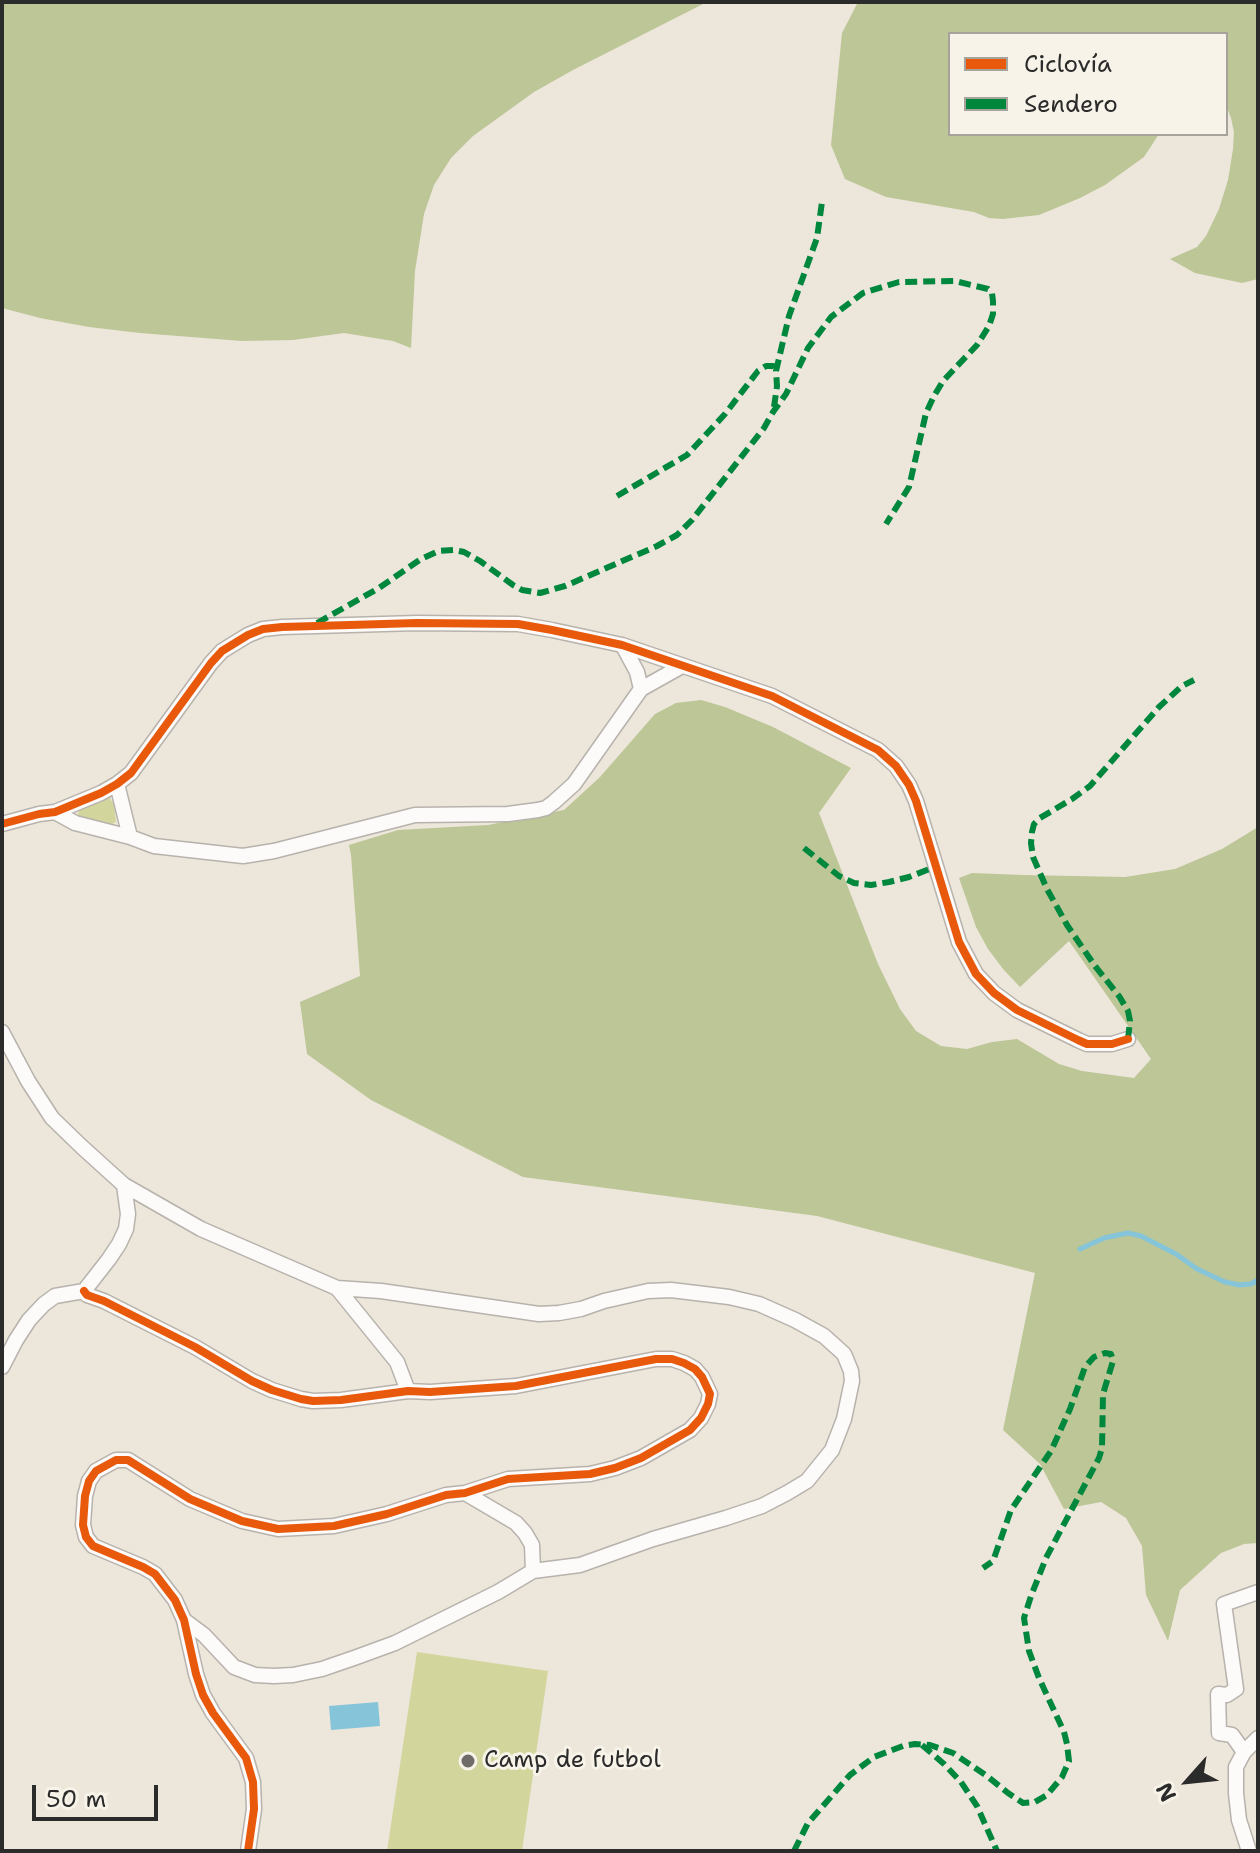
<!DOCTYPE html>
<meta charset="utf-8">
<style>
body{margin:0}
#map{position:relative;width:1260px;height:1853px;overflow:hidden;background:#ede6db;font-family:"Shantell Sans",sans-serif}
canvas{display:block}
.frame{position:absolute;inset:0;border:4px solid #2b2b2b;pointer-events:none}
.legend{position:absolute;left:948px;top:32px;width:280px;height:104px;box-sizing:border-box;background:#f7f3e8;border:2px solid #a5a39c;margin:0;padding:10px 14px;list-style:none;font-size:24px;color:#2b2b2b}
.legend li{display:flex;align-items:center;gap:16px;height:40px}
.legend b{width:40px;border:2px solid #a5a39c}
.north{position:absolute;left:1148px;top:1741px;width:80px;height:80px;-webkit-text-stroke:6px #f7f3e8;paint-order:stroke;rotate:243deg;font-size:22px;font-weight:700;line-height:32px;text-align:center;color:#2b2b2b}
.north::after{content:'';display:block;margin:auto;width:28px;height:36px;background:#2b2b2b;clip-path:polygon(50% 0,100% 100%,50% 72%,0 100%)}
.scale{position:absolute;left:32px;top:1785px;width:126px;height:36px;box-sizing:border-box;border:4px solid #2b2b2b;border-top:0;padding-left:10px;font-size:24px;line-height:28px;white-space:nowrap;color:#2b2b2b;-webkit-text-stroke:6px #f7f3e8;paint-order:stroke}
</style>
<div id="map">
<canvas width="1260" height="1853"></canvas>
<div class="frame"></div>
<ul class="legend">
<li><b style="height:10px;background:#e8590c"></b>Ciclovía</li>
<li><b style="height:10px;background:#00873e"></b>Sendero</li>
</ul>
<div class="north">N</div>
<div class="scale">50 m</div>
</div>
<script>
const ctx = document.querySelector('canvas').getContext('2d');
ctx.lineJoin = 'round';
function fillPath(path, color) { ctx.fillStyle = color; ctx.fill(path, 'evenodd'); }
const toPath = rows => new Path2D(rows.map(r => 'M' + r).join(''));
function strokePath(path, color, width, dash) { ctx.strokeStyle = color; ctx.lineWidth = width; ctx.lineCap = dash ? 'butt' : 'round'; ctx.setLineDash(dash || []); ctx.stroke(path); }
function write(font, color, halo, rows, align = 'center') {
  ctx.font = font + ' "Shantell Sans",sans-serif'; ctx.lineWidth = 6; ctx.setLineDash([]); ctx.textBaseline = 'middle'; ctx.strokeStyle = halo; ctx.fillStyle = color; for (const [text, x, y, turn = 0] of rows) {
    ctx.save(); ctx.translate(x, y); ctx.rotate((+turn || 0) * Math.PI / 180); ctx.textAlign = isNaN(turn) ? turn : align; if (halo) ctx.strokeText(text, 0, 0); ctx.fillText(text, 0, 0); ctx.restore();
  }
}
fillPath(toPath([
 [109,797,114,804,116,822,112,824,98,823,78,817,78,813,80,810,103,798],
 [417,1652,548,1671,522,1851,387,1851]
]), '#d2d69d');
fillPath(toPath([
 [2,2,707,2,573,70,534,92,473,136,451,158,434,185,424,214,415,271,411,348,393,341,344,333,293,340,242,341,140,333,89,327,40,318,2,308],
 [858,2,1258,2,1258,279,1242,283,1195,273,1170,259,1197,247,1206,236,1219,209,1228,180,1233,149,1234,132,1231,118,1226,105,1226,34,950,34,950,134,1159,134,1144,157,1105,185,1080,198,1039,215,1003,219,989,218,974,212,886,197,845,179,831,145,842,33],
 [701,700,725,707,773,727,851,768,819,813,878,964,900,1009,916,1031,941,1046,967,1049,992,1042,1017,1039,1059,1064,1082,1071,1134,1078,1151,1059,1069,941,1020,987,1003,969,988,949,976,927,959,878,972,873,1023,875,1125,877,1175,869,1222,849,1258,827,1258,1543,1244,1544,1221,1553,1180,1590,1168,1641,1146,1595,1142,1546,1126,1518,1101,1502,1064,1509,1040,1464,1003,1430,1035,1273,817,1216,523,1177,371,1100,307,1054,300,1002,360,976,351,855,349,845,398,830,488,825,564,810,600,777,655,714,676,703]
]), '#bdc696');
fillPath(toPath([
 [378,1702,380,1726,331,1730,329,1706]
]), '#86c4d9');
strokePath(toPath([
 [1080,1249,1104,1238,1128,1233,1141,1236,1176,1254,1197,1269,1225,1282,1239,1285,1251,1284,1258,1280]
]), '#86c4d9', 5);
const street = toPath([
 [623,646,637,672,641,689],
 [117,784,130,837],
 [55,812,75,823,130,837,154,846,243,856,274,851,415,815,508,814,538,810,546,808,554,802,574,784,641,689,682,666],
 [2,824,39,814,55,812,101,793,117,784,131,773,211,663,222,651,248,635,263,629,282,627,417,623,518,624,552,630,622,645,772,696,878,750,896,766,909,785,916,801,959,942,976,974,994,993,1017,1010,1078,1040,1087,1044,1112,1044,1128,1039],
 [2,1032,28,1081,52,1118,82,1147,124,1185,201,1229,337,1288,381,1291,539,1314,559,1313,581,1309,604,1301,648,1291,671,1290,729,1297,759,1304,795,1320,824,1336,844,1354,851,1371,852,1381,844,1419,832,1450,807,1481,787,1493,762,1506,726,1518,653,1539,580,1565,533,1571,498,1592,395,1643,354,1658,322,1669,293,1675,274,1676,255,1675,234,1667,204,1635,184,1620],
 [337,1288,397,1362,408,1391],
 [84,1291,87,1295,104,1301,195,1347,252,1381,272,1390,301,1399,313,1401,341,1400,408,1391,430,1392,516,1386,656,1359,672,1359,684,1363,695,1369,702,1377,710,1394,708,1404,701,1418,690,1430,641,1458,615,1468,590,1474,508,1479,465,1493,446,1495,387,1514,334,1526,278,1529,242,1521,190,1499,128,1460,116,1460,96,1471,89,1481,85,1496,83,1525,86,1537,93,1546,143,1567,155,1574,175,1600,184,1620,196,1674,203,1695,213,1713,246,1758,253,1782,254,1809,248,1851],
 [2,1367,16,1340,29,1320,44,1304,55,1296,84,1291,109,1259,119,1244,126,1229,128,1214,124,1185],
 [465,1493,516,1523,525,1533,532,1545,533,1571],
 [1244,1752,1232,1735,1219,1733,1218,1694,1227,1695,1236,1689,1224,1604,1258,1592],
 [1249,1851,1239,1820,1236,1793,1236,1767,1244,1752,1258,1738]
]);
strokePath(street, '#b7b2ac', 17);
strokePath(street, '#fcfbfa', 14);
strokePath(toPath([
 [774,407,777,386,776,371,789,316,817,238,822,202],
 [617,496,687,455,725,414,758,371,766,366,773,366,776,371],
 [317,623,379,588,421,559,439,551,454,550,464,552,480,561,513,585,522,590,540,593,565,586,657,546,677,535,692,520,764,428,773,412,786,394,808,348,831,317,863,293,899,282,955,281,988,289,992,293,993,301,993,314,989,326,977,345,943,381,934,396,926,413,909,487,886,524],
 [804,848,839,876,854,883,871,885,889,882,909,877,937,866],
 [1128,1039,1130,1021,1128,1011,1119,996,1095,966,1067,925,1047,889,1033,857,1031,843,1032,832,1034,824,1040,818,1072,799,1090,786,1159,707,1182,686,1194,680],
 [922,1745,944,1764,961,1782,977,1806,997,1851],
 [794,1851,808,1823,850,1775,874,1757,903,1746,915,1744,930,1745,953,1753,987,1776,1008,1793,1023,1803,1035,1802,1047,1795,1062,1777,1069,1761,1067,1744,1064,1732,1039,1678,1029,1651,1024,1618,1031,1596,1046,1558,1099,1458,1102,1448,1103,1394,1113,1361,1111,1354,1105,1353,1094,1357,1085,1367,1070,1409,1051,1451,1011,1510,993,1561,983,1568]
]), '#00873e', 6, [12, 6]);
strokePath(toPath([
 [2,824,39,814,55,812,101,793,117,784,131,773,211,663,222,651,248,635,263,629,282,627,417,623,518,624,552,630,622,645,772,696,878,750,896,766,909,785,916,801,959,942,976,974,994,993,1017,1010,1078,1040,1087,1044,1112,1044,1128,1039],
 [84,1291,87,1295,104,1301,195,1347,252,1381,272,1390,301,1399,313,1401,341,1400,408,1391,430,1392,516,1386,656,1359,672,1359,684,1363,695,1369,702,1377,710,1394,708,1404,701,1418,690,1430,641,1458,615,1468,590,1474,508,1479,465,1493,446,1495,387,1514,334,1526,278,1529,242,1521,190,1499,128,1460,116,1460,96,1471,89,1481,85,1496,83,1525,86,1537,93,1546,143,1567,155,1574,175,1600,184,1620,196,1674,203,1695,213,1713,246,1758,253,1782,254,1809,248,1851]
]), '#e8590c', 8);
for (const [x, y, r, color] of [
 [468,1761,8,"#6f6c69"]
]) { const dot = new Path2D(); dot.arc(x, y, r, 0, 2 * Math.PI); ctx.fillStyle = color; ctx.fill(dot); strokePath(dot, '#f7f3e8', 3); }
write('24px', '#2b2b2b', '#f7f3e8', [
 ["Camp de futbol",484,1761]
], 'left');
</script>
